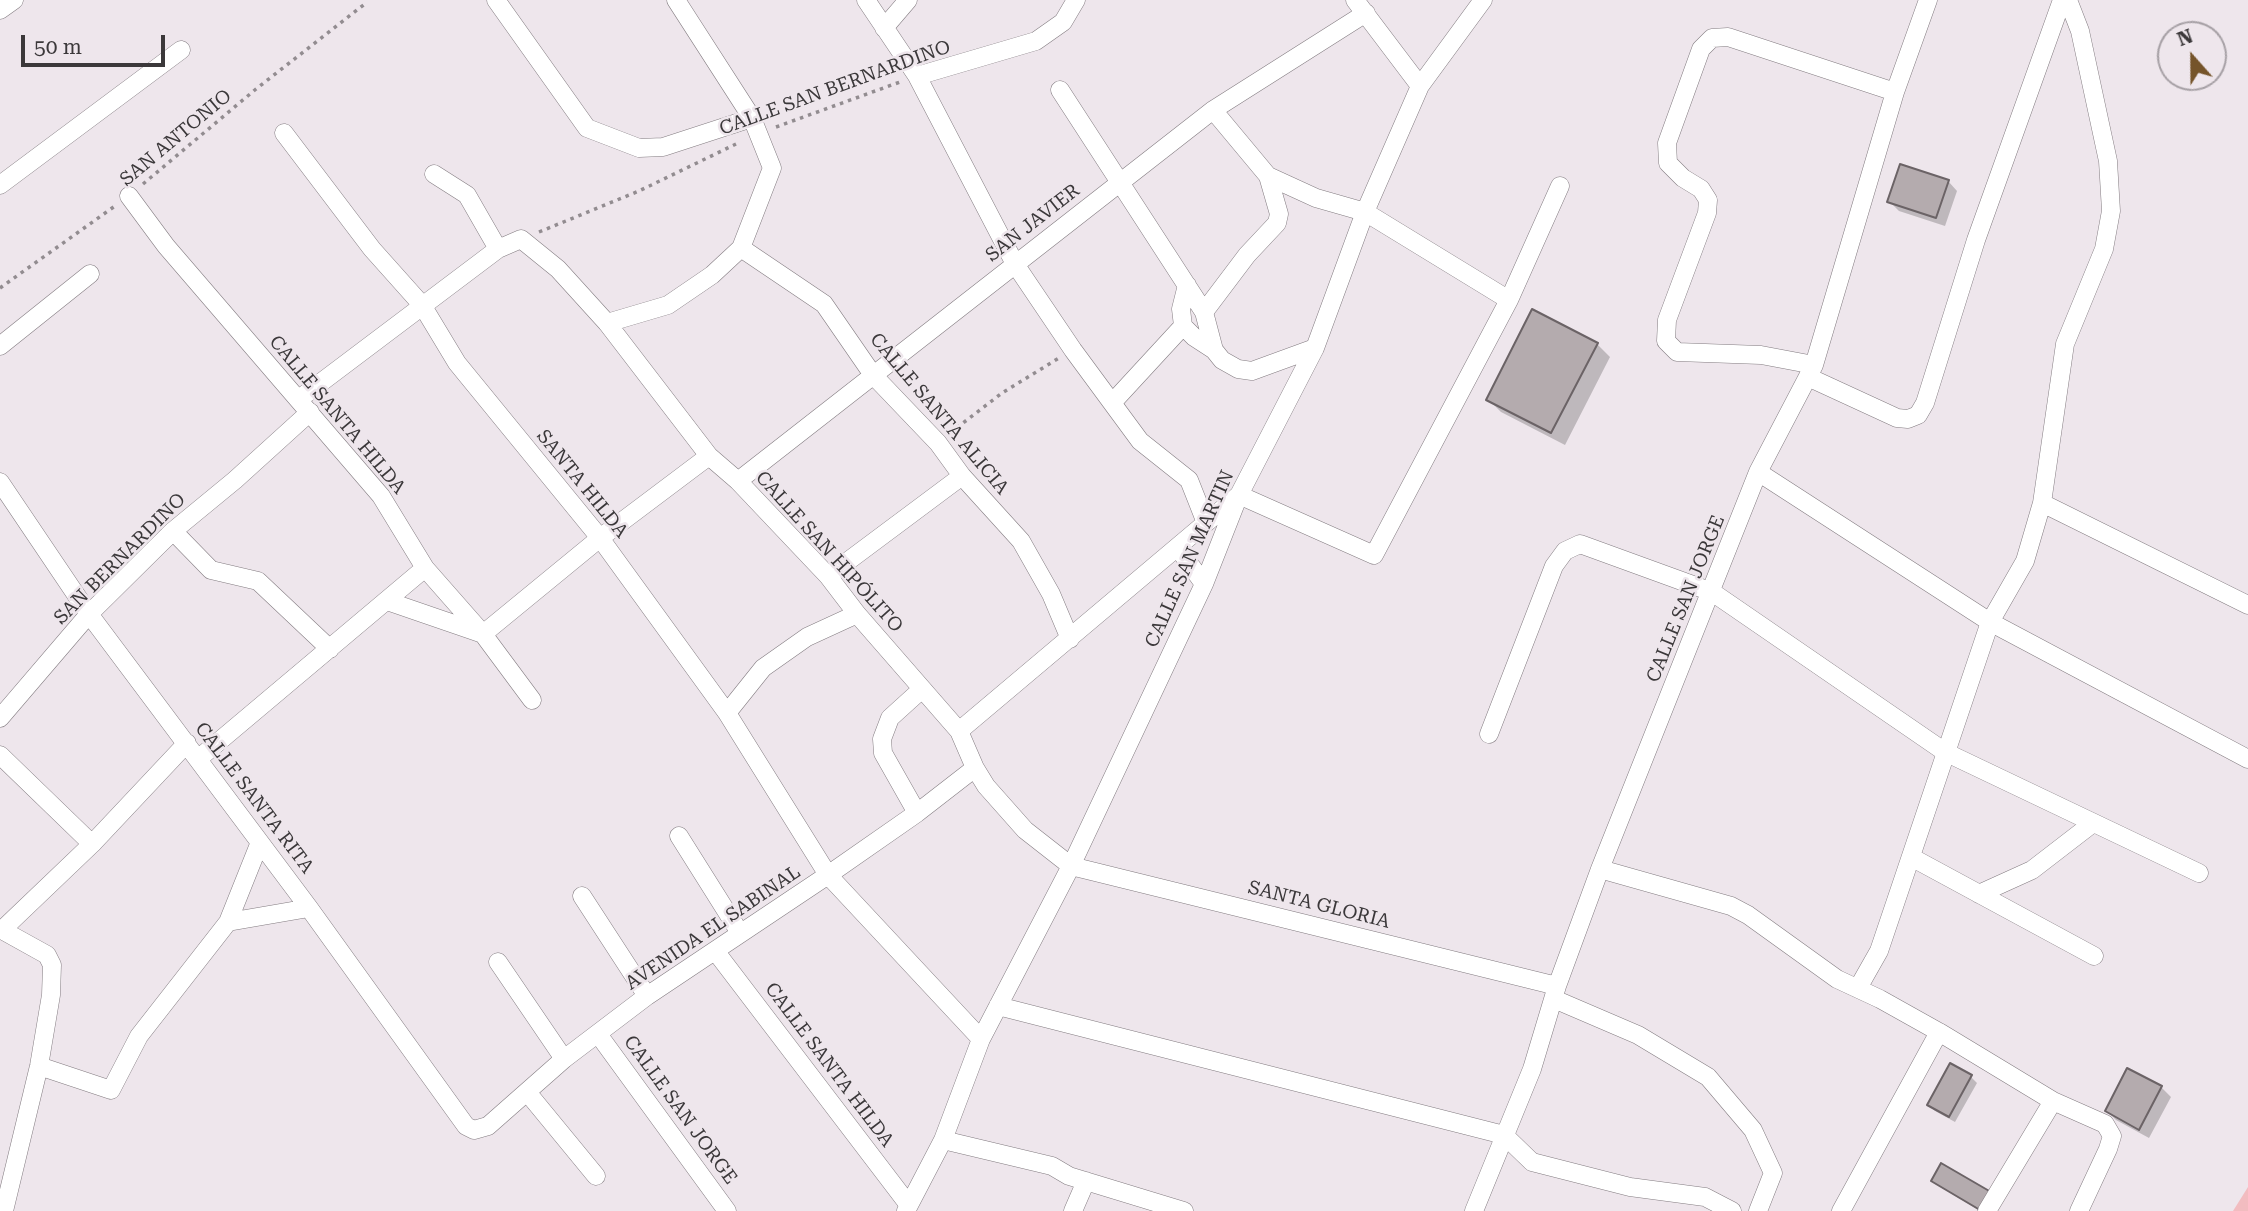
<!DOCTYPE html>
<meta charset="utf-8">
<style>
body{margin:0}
#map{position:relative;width:2248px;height:1211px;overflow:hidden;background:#eee6ec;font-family:"Roboto Serif",serif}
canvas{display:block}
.north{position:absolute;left:2157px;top:21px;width:70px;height:70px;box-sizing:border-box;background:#eee6ec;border:2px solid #a6a0a5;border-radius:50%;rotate:339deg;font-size:19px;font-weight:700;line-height:28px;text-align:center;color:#3b383a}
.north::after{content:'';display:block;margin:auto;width:24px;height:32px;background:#75542a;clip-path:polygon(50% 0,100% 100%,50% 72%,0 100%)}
.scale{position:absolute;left:21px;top:35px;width:144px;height:32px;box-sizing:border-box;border:4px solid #3b383a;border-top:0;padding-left:9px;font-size:21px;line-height:24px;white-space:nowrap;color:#3b383a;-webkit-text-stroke:5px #eee6ec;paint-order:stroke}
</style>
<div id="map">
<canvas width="2248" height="1211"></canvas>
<div class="north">N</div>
<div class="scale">50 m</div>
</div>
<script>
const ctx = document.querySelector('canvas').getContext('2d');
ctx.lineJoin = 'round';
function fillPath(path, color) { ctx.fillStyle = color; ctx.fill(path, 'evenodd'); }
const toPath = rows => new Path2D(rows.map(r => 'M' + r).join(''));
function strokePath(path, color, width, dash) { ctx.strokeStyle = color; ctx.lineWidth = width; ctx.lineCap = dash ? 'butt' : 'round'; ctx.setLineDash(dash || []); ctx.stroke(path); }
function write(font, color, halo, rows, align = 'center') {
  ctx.font = font + ' "Roboto Serif",serif'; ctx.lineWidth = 5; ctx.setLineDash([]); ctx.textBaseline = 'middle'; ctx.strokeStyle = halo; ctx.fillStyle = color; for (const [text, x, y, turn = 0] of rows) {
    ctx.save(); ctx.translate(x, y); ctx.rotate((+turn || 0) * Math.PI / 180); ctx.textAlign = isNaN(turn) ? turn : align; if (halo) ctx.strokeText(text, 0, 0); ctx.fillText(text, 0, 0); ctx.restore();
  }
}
fillPath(toPath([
 [2248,1187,2248,1211,2233,1211]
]), '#f2bcc0');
fillPath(toPath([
 [1948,181,1957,191,1945,226,1899,211,1889,201],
 [1597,344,1610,357,1565,445,1501,412,1488,399],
 [1971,1077,1977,1083,1955,1122,1935,1111,1929,1105],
 [2161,1087,2171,1097,2149,1138,2116,1120,2107,1111],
 [1942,1165,1980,1211,1939,1186,1933,1180]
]), '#0003');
const building = toPath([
 [1900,164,1949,180,1936,218,1887,202,1900,164],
 [1532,309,1598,343,1551,433,1486,400,1532,309],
 [1950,1063,1972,1075,1949,1117,1927,1105,1950,1063],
 [2127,1068,2162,1086,2139,1130,2105,1111,2127,1068],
 [1941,1163,1991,1192,1980,1210,1931,1181,1941,1163]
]);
fillPath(building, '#b4abae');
strokePath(building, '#6b6366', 2);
const street = toPath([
 [496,0,587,128,639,148,663,147,752,118],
 [866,0,917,76,1015,264,1073,350,1140,441,1189,480,1206,523],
 [1355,0,1420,86],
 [0,10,14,0],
 [884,28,908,0],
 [917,76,1036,41,1063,22,1076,0],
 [1060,90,1204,312,1214,350,1222,360,1238,369,1252,371,1315,348],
 [1213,110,1268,176,1316,198,1365,212,1509,300],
 [284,133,372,249,422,305,457,363,600,538,727,713,828,875,981,1039],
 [434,174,467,195,498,249],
 [0,185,181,50],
 [129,196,166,246,381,496,425,568,483,634,532,700],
 [741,248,824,304,873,375,938,443,962,476,1021,541,1051,594,1070,639],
 [1187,285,1181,309,1183,326,1194,337,1214,350],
 [1204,312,1247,255,1277,223,1279,214,1268,176],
 [607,323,668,305,712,275,741,248,772,168,752,118,676,0],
 [0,346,90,274],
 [1814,365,1761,355,1677,352,1666,341,1667,320,1707,213,1708,200,1701,189,1683,178,1668,163,1667,143,1701,49,1712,38,1728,37,1895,92],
 [1808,377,1897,418,1908,419,1918,415,1925,403,1976,240,2062,0],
 [299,399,498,249,521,239,558,269,607,323,709,456,738,481,828,576,857,614,959,731,975,768,986,786,1025,830,1071,866,1557,986],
 [1112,403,1183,326],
 [1758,472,1990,622,2248,759],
 [738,481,1213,110,1366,13],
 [0,482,89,614,309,908,466,1126,474,1130,488,1126,564,1059,647,996,828,875,917,813,975,768],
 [2042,503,2248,605],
 [173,531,211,570,258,581,330,649],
 [1178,548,1204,584],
 [828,576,962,476],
 [387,601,483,634,600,538,709,456],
 [727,713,763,668,807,637,857,614],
 [0,718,89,614,173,531,235,480,310,412],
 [959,731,1239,495,1374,555,1509,300,1560,186],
 [1489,734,1554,566,1565,551,1580,544,1712,592,1945,752,2199,873],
 [0,755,92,844],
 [198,759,425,568],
 [917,813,883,753,882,739,890,718,922,689],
 [679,836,740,933],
 [1911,857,2094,956],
 [1600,869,1731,906,1748,915,1837,979,1880,999,1939,1032,2053,1101,1987,1211],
 [1979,894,2032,870,2093,823],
 [582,896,647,996],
 [228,922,309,908],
 [0,929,47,955,52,965,51,995,39,1066,4,1211],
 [2,930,92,844,187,743],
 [716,952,908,1204],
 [498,962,564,1059],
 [1858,988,1879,951,1990,622,2025,561,2042,503,2065,344,2104,249,2111,211,2108,161,2080,31,2068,0],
 [1554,999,1638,1035,1708,1077,1753,1130,1773,1173,1758,1211],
 [998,1006,1504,1135,1532,1162,1630,1187,1705,1197,1732,1211],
 [598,1034,727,1211],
 [39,1066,111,1090,139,1036,228,922,260,842],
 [527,1092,596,1176],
 [2053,1101,2105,1124,2112,1136,2108,1149,2079,1211],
 [943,1140,1052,1166,1069,1176,1184,1211],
 [906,1211,943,1140,981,1039,1071,866,1204,584,1239,495,1315,348,1365,212,1420,86,1483,0],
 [1073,1211,1086,1181],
 [1474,1211,1532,1069,1557,986,1600,869,1758,472,1814,365,1895,92,1928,0],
 [1841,1211,1939,1032]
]);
strokePath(street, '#837c81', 19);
strokePath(toPath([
 [776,127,900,82],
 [143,184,256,89,366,3],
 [539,232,639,191,736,144],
 [0,288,115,206],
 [950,433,1002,393,1059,358]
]), '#928c90', 3.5, [3.5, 5]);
strokePath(street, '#fff', 18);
write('19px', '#3b383a', '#eee6ec', [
 ["CALLE SAN BERNARDINO",835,88,-20],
 ["SAN ANTONIO",176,138,-40],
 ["SAN JAVIER",1033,223,-38],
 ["CALLE SANTA ALICIA",939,414,50],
 ["CALLE SANTA HILDA",337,415,50],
 ["SANTA HILDA",582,484,51],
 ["CALLE SAN HIPÓLITO",829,552,48],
 ["SAN BERNARDINO",120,559,-45],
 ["CALLE SAN MARTIN",1190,559,-66],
 ["CALLE SAN JORGE",1686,599,-68],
 ["CALLE SANTA RITA",254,798,53],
 ["SANTA GLORIA",1319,905,14],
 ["AVENIDA EL SABINAL",713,928,-34],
 ["CALLE SANTA HILDA",829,1065,53],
 ["CALLE SAN JORGE",680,1110,54]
]);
</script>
